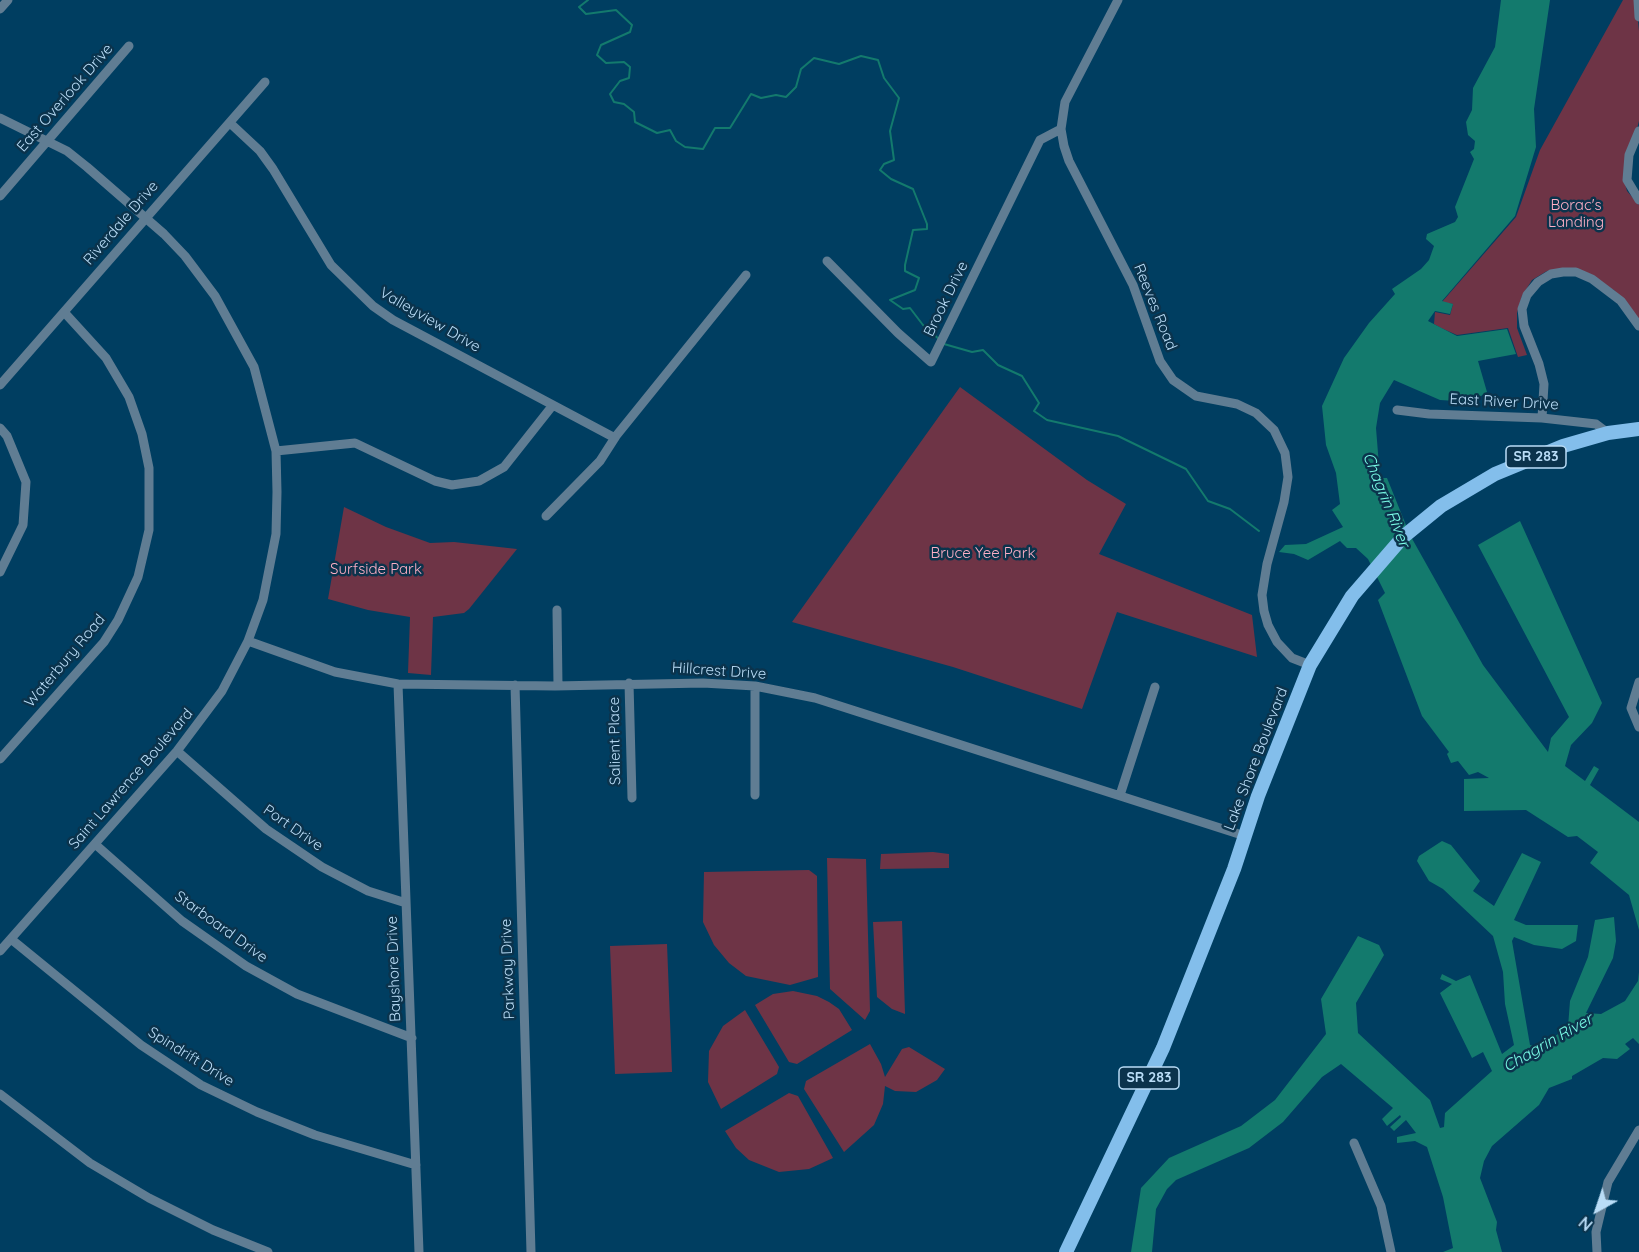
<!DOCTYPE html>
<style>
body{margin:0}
#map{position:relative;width:1639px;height:1252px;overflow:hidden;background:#003e61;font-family:Quicksand,sans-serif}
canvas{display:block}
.north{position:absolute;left:1567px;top:1180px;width:60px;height:60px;-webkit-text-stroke:4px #0b334c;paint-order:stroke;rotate:220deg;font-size:16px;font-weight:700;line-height:24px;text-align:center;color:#baddf7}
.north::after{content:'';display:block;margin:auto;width:21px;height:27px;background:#baddf7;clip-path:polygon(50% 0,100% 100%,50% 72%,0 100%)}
</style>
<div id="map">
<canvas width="1639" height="1252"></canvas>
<div class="north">N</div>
</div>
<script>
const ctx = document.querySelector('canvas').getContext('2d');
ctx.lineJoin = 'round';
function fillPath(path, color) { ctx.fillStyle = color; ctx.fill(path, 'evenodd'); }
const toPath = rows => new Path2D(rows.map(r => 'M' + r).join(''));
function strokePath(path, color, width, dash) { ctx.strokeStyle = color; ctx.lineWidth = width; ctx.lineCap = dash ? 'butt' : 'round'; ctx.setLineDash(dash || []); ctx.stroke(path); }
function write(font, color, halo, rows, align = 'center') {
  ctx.font = font + ' Quicksand,sans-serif'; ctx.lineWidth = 5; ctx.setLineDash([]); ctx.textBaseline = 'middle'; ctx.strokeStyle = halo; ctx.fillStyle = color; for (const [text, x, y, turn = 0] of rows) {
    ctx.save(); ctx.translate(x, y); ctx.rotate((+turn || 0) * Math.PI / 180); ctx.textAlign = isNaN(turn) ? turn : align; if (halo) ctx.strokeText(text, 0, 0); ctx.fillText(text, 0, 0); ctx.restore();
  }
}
fillPath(toPath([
 [1623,0,1636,0,1639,31,1639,121,1624,180,1627,191,1639,205,1639,323,1614,290,1560,269,1547,271,1532,280,1522,296,1517,313,1517,328,1527,355,1518,357,1508,328,1457,335,1441,328,1434,324,1435,312,1450,315,1453,304,1442,302,1516,217,1540,150],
 [960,387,1087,480,1126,504,1099,554,1252,615,1257,657,1117,612,1082,709,953,667,792,622],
 [344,507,386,527,430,543,454,542,517,549,469,609,464,613,433,617,431,675,408,673,410,617,368,610,328,599],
 [933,852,949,854,949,868,880,869,881,854],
 [827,858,866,859,870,1011,865,1020,830,989],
 [809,870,817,876,818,977,790,985,746,976,729,963,714,945,703,922,704,872],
 [902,921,905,1013,905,1014,892,1009,877,997,873,922],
 [667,944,672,1072,615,1074,610,946],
 [793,991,817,996,829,1002,839,1009,852,1030,797,1064,789,1062,755,1005,773,994],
 [745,1010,779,1067,777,1074,721,1109,708,1082,709,1051,723,1026],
 [870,1044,881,1064,885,1077,902,1049,909,1047,945,1069,937,1080,916,1092,895,1091,885,1086,883,1104,874,1125,844,1152,804,1089,806,1081],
 [789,1093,798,1096,833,1158,809,1169,779,1172,749,1160,736,1148,725,1131]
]), '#6e3446');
fillPath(toPath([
 [1501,0,1550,0,1534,109,1536,147,1515,216,1442,301,1453,304,1450,314,1435,311,1428,321,1457,336,1507,329,1516,354,1478,361,1487,392,1472,402,1440,400,1394,380,1380,403,1376,428,1380,478,1387,478,1410,535,1483,665,1548,752,1551,738,1569,717,1478,545,1520,521,1602,703,1592,723,1571,745,1565,766,1585,781,1594,766,1599,769,1590,785,1639,822,1639,930,1629,895,1590,863,1598,852,1577,836,1568,837,1526,810,1464,811,1464,779,1489,778,1478,772,1469,775,1458,761,1451,763,1447,754,1449,752,1422,716,1378,600,1385,593,1368,559,1356,548,1347,548,1340,541,1308,560,1294,554,1279,552,1285,545,1306,544,1343,527,1332,510,1340,504,1336,473,1326,445,1322,406,1344,358,1369,323,1395,294,1392,289,1421,269,1429,260,1434,246,1426,239,1427,234,1455,222,1458,217,1455,207,1474,159,1470,152,1474,149,1475,141,1468,135,1466,122,1472,110,1473,88,1495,47],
 [1442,841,1451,845,1480,881,1473,891,1494,906,1522,853,1541,862,1514,920,1526,925,1578,925,1576,941,1562,949,1534,945,1514,937,1512,941,1530,1045,1540,1047,1568,1027,1570,1001,1588,957,1595,920,1614,917,1616,941,1613,958,1586,1013,1601,1014,1625,1001,1638,981,1639,972,1639,1044,1633,1038,1625,1044,1630,1049,1617,1059,1603,1058,1572,1076,1572,1079,1549,1088,1539,1105,1492,1146,1484,1161,1480,1178,1497,1222,1496,1230,1502,1252,1443,1252,1453,1248,1443,1197,1427,1147,1415,1141,1397,1143,1397,1137,1416,1133,1406,1120,1394,1131,1390,1127,1401,1117,1400,1115,1387,1126,1382,1119,1393,1108,1341,1064,1322,1077,1283,1122,1249,1148,1176,1180,1167,1189,1156,1209,1152,1252,1131,1252,1141,1188,1169,1158,1241,1126,1275,1100,1326,1034,1321,999,1358,936,1379,945,1384,955,1356,1003,1358,1033,1430,1100,1440,1128,1444,1127,1445,1113,1492,1071,1483,1052,1472,1058,1440,993,1452,984,1440,979,1442,974,1456,981,1470,975,1502,1054,1514,1045,1505,1004,1503,972,1493,936,1443,889,1429,881,1417,861,1419,856]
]), '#137a6d');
strokePath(toPath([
 [588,0,579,7,586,14,616,10,632,25,630,32,601,45,597,55,606,63,624,62,630,67,629,78,620,81,610,94,614,102,624,104,634,112,635,122,657,133,670,130,676,141,685,147,703,149,715,128,730,128,751,94,761,98,776,95,786,97,796,87,801,69,814,58,839,64,861,56,878,60,884,78,899,98,890,131,894,160,884,164,880,170,891,179,913,189,927,224,927,229,913,230,905,265,905,271,919,278,915,290,890,300,903,309,910,308,923,325,940,340],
 [944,344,972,352,983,350,998,365,1022,376,1039,403,1034,411,1047,420,1118,436,1186,469,1208,501,1230,509,1259,531]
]), '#137a6d', 2);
strokePath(toPath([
 [1118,0,1065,102,1061,129,1064,146,1069,161,1133,285,1160,361,1173,380,1196,396,1237,404,1256,413,1274,430,1285,453,1288,477,1284,502,1267,564,1262,595,1264,611,1268,625,1277,642,1292,658,1310,665],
 [1638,0,1639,17],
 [0,9,8,0],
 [0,118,67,151,87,167,164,234,185,256,215,296,254,367,276,451,277,492,276,534,263,600,248,641,222,691,177,751,0,951],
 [230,123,260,151,273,169,331,265,373,306,393,320,615,438],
 [1639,131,1629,155,1627,180,1639,200],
 [0,196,129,46],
 [827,261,898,333,931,362,1040,140,1061,129],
 [0,385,265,82],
 [1397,410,1429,414,1542,418,1596,424,1608,433],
 [1542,418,1544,384,1539,364,1524,326,1522,309,1527,295,1538,282,1551,274,1563,272,1576,272,1592,279,1621,301,1639,326],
 [0,428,7,436,26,482,23,525,0,572],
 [276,451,355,443,435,481,452,485,479,481,504,467,553,405],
 [546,516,600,461,616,436,746,275],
 [557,610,558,686],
 [248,641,335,672,398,684,555,686,703,683,755,686,815,698,1245,836],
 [1639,682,1631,708,1639,727],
 [629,683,632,798],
 [398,684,419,1252],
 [515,685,531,1252],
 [177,751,266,829,322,867,368,891,406,903],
 [0,759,104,642,118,620,138,577,149,530,149,468,142,434,129,397,106,358,64,312],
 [755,795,755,686],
 [1120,795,1155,687],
 [95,844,182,921,246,966,297,994,412,1038],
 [11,939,141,1045,201,1085,257,1112,315,1135,416,1165],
 [0,1094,90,1163,149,1198,213,1230,268,1252],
 [1354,1143,1381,1206,1391,1252],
 [1597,1252,1596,1232,1608,1182,1639,1130]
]), '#607d93', 9);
strokePath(toPath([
 [1066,1252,1163,1048,1234,869,1258,796,1310,665,1352,596,1403,537,1441,506,1495,474,1563,446,1608,433,1639,429]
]), '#83beeb', 14);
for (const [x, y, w] of [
 [1536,457,60],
 [1149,1078,60]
]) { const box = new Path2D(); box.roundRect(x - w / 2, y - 11, w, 22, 4.5); ctx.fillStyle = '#0b334c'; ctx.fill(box); strokePath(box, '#baddf7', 1.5); }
write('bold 14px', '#baddf7', null, [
 ["SR 283",1536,457],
 ["SR 283",1149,1078]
]);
write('15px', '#baddf7', '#0b334c', [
 ["East Overlook Drive",65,98,-49],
 ["Riverdale Drive",121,223,-49],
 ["Brook Drive",946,299,-64],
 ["Reeves Road",1155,307,68],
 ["Valleyview Drive",430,320,30],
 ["East River Drive",1504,402,3],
 ["Waterbury Road",65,661,-50],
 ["Hillcrest Drive",719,671,4],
 ["Salient Place",615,741,-91],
 ["Lake Shore Boulevard",1256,759,-69],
 ["Saint Lawrence Boulevard",131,779,-49],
 ["Port Drive",293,828,35],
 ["Starboard Drive",221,927,36],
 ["Bayshore Drive",394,969,-92],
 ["Parkway Drive",508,969,-92],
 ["Spindrift Drive",191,1057,32]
]);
write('15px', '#feafc5', '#0b334c', [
 ["Borac's",1576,205],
 ["Landing",1576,222],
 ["Bruce Yee Park",983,553],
 ["Surfside Park",376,569]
]);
write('italic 16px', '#7afbe6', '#0b334c', [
 ["Chagrin River",1386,500,68],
 ["Chagrin River",1548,1043,-30]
]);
</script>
